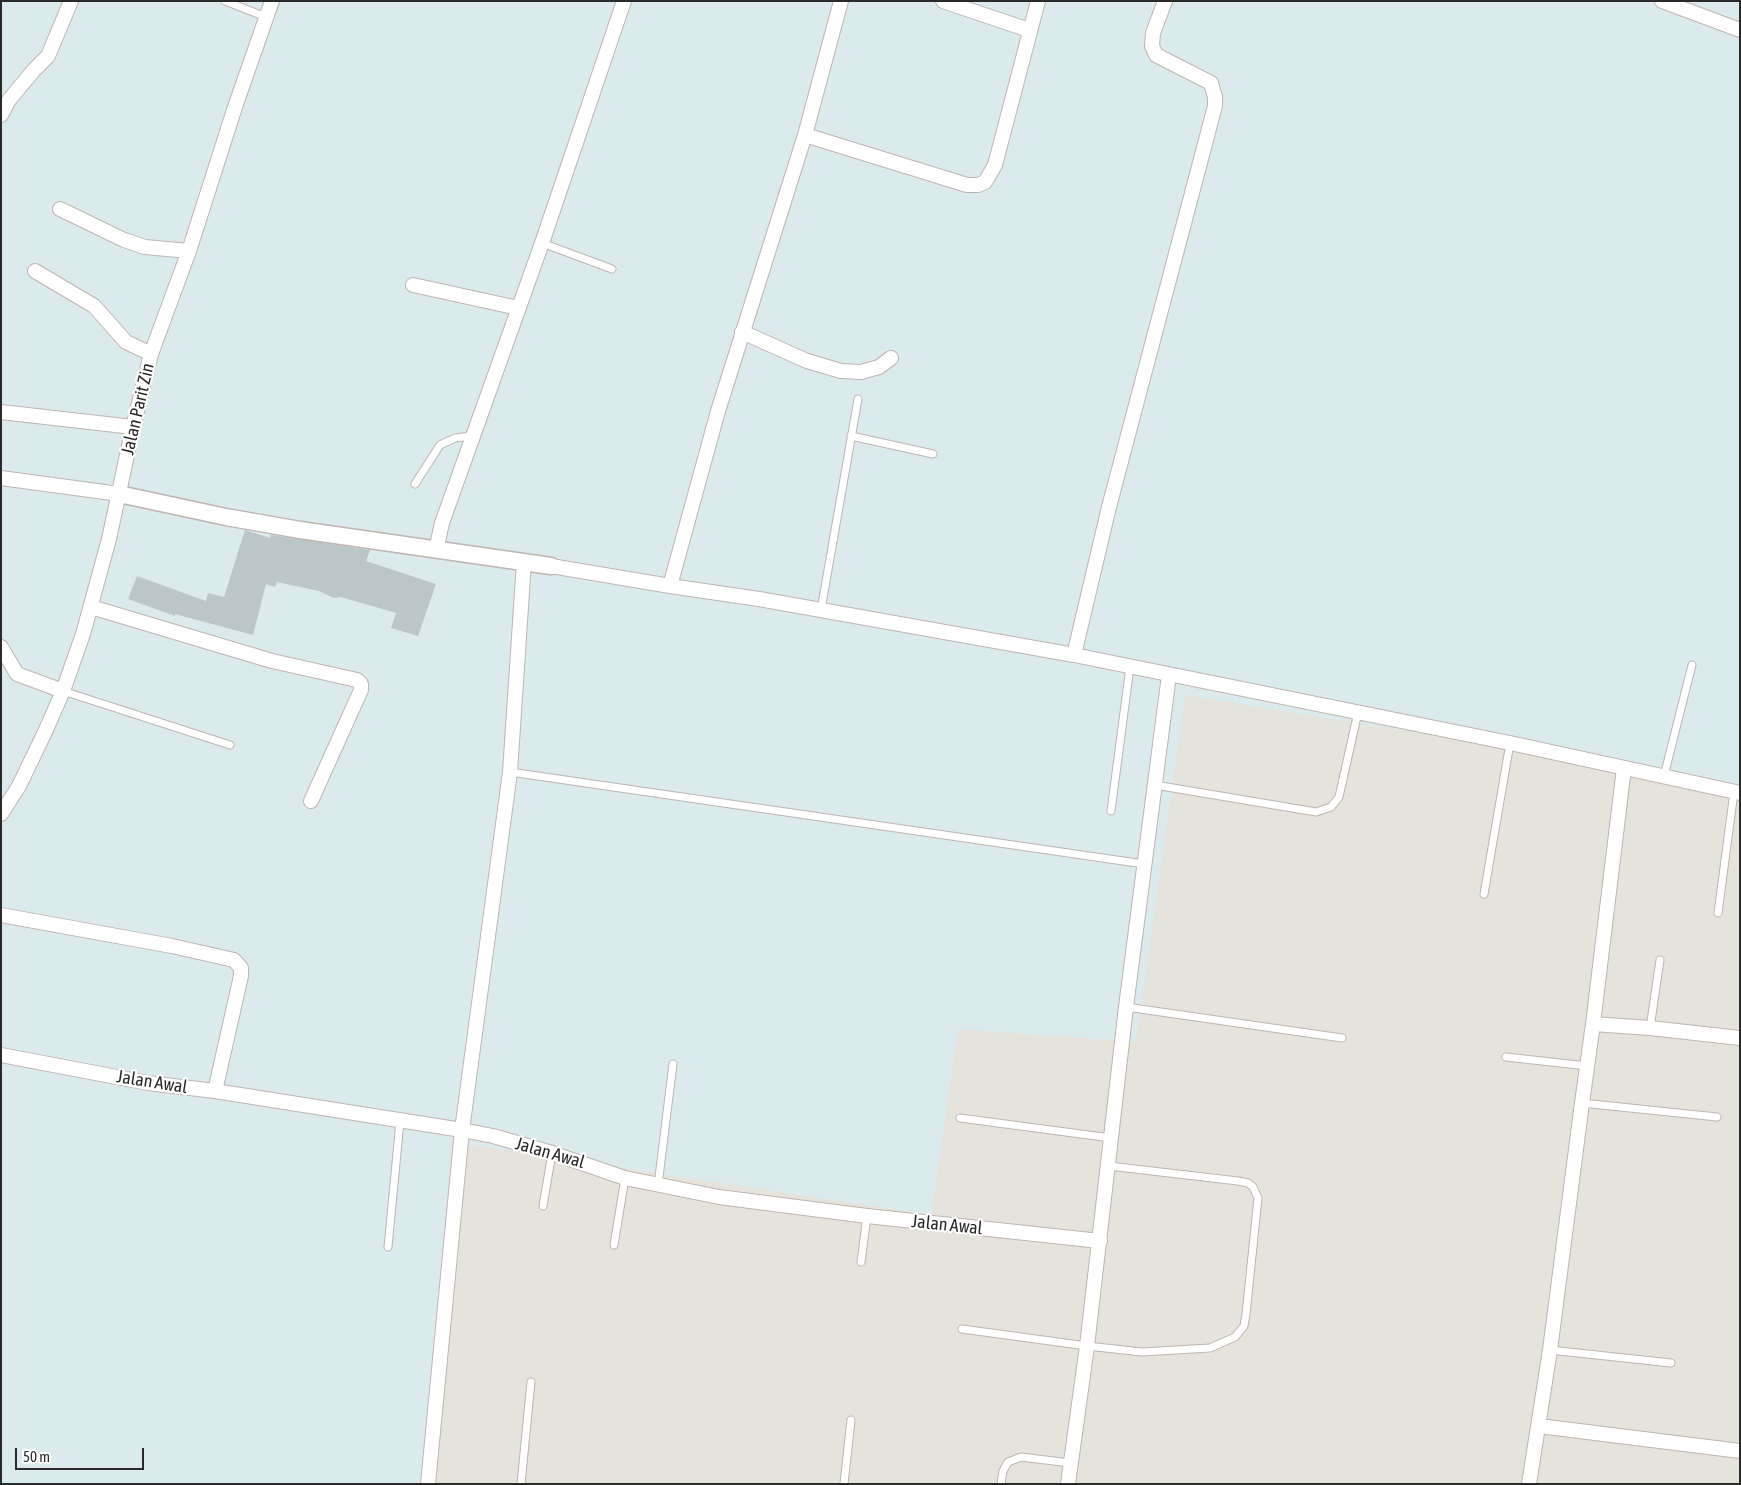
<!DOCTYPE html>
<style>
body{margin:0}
#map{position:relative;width:1741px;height:1485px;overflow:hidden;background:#dbebed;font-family:"Asap Condensed",sans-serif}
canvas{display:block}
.frame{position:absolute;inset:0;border:2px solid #2a2a2a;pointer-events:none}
.scale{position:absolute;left:15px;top:1448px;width:129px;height:22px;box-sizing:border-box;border:2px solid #2a2a2a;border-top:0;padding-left:6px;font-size:15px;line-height:18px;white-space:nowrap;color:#2a2a2a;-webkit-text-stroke:4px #fff;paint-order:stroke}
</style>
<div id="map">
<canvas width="1741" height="1485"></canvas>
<div class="frame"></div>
<div class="scale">50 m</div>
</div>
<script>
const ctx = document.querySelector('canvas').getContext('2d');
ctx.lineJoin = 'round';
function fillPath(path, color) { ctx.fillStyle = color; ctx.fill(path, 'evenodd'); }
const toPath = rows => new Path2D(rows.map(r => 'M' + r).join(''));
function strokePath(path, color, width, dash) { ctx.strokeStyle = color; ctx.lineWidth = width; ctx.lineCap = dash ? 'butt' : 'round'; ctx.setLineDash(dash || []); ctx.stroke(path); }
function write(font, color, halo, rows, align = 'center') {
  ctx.font = font + ' "Asap Condensed",sans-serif'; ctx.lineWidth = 4.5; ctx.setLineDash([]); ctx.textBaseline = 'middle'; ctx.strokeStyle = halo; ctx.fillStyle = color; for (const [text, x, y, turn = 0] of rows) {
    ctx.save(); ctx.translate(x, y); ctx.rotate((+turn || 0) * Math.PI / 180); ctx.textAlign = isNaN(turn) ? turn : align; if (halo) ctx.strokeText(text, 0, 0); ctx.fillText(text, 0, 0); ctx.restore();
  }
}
fillPath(toPath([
 [1185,695,1740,785,1740,1484,432,1484,460,1143,931,1215,958,1029,1136,1042]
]), '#e5e4dc');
fillPath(toPath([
 [245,530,270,538,271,535,370,550,366,561,436,584,418,636,391,628,396,613,341,597,334,598,319,591,277,582,275,587,266,584,253,635,175,614,175,616,128,599,137,576,206,601,208,593,224,597]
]), '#bac6c8');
const service = toPath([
 [225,1,266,17],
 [542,243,612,269],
 [851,436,933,454],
 [415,484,440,445,455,438,472,436],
 [821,610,858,399],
 [63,691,230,745],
 [510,772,1144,864],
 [1664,776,1692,665],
 [1155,785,1316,812,1331,807,1339,797,1358,712],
 [1111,811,1130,667],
 [1484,894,1510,743],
 [1718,913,1734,792],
 [1126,1007,1342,1038],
 [1650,1028,1660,960],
 [1506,1057,1587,1066],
 [1582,1103,1717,1117],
 [960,1118,1111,1138],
 [658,1185,673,1064],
 [543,1206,552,1153],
 [614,1245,625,1178],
 [388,1247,400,1121],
 [861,1262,867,1216],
 [962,1329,1087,1346,1142,1352,1210,1348,1235,1337,1244,1326,1246,1314,1258,1198,1253,1187,1248,1183,1238,1181,1109,1166],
 [1550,1350,1671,1363],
 [521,1484,531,1382],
 [844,1484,851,1420],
 [1001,1484,1003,1471,1008,1462,1021,1457,1070,1463]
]);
const minor = toPath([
 [943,1,1029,30],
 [1662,1,1740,30],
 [1,115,9,100,34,70,48,56,71,1],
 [805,135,967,185,978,185,985,182,995,165,1038,1],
 [60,209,124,240,145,247,189,251],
 [35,271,94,306,126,342,151,354],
 [413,285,518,308],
 [742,332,807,361,841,371,861,372,879,367,891,358],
 [1,412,133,427],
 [1,478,119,494],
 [436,550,442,523,542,243,624,1],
 [551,566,670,586,759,599,1074,655,1510,743,1740,793],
 [670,586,718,411,805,135,841,1],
 [91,607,272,661,357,680,361,684,361,690,311,801],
 [1,647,17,674,63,691],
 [1074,655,1109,507,1215,106,1215,97,1211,83,1156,55,1152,46,1153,33,1165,1],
 [1,814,19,786,45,732,63,691,83,634,109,539,133,427,151,354,189,251,235,107,272,1],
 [1,915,172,946,234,960,241,968,241,976,215,1091],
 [1593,1024,1650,1028,1740,1038],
 [1,1055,148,1083,215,1091,462,1130,493,1136,552,1153,625,1178,719,1197,867,1216,1100,1241],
 [1539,1426,1740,1451],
 [428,1484,462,1130,510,772,524,562],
 [1068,1484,1087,1346,1126,1007,1169,675],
 [1529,1484,1550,1350,1582,1103,1593,1024,1624,768]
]);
const tertiary = toPath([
 [119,494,226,517,300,530,551,566]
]);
strokePath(service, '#bfb4af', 9);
strokePath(minor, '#bfb4af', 16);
strokePath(tertiary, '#bfb4af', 19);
strokePath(service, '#fff', 7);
strokePath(minor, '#fff', 14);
strokePath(tertiary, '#fff', 16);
write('18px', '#2a2a2a', '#fff', [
 ["Jalan Parit Zin",138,409,-77],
 ["Jalan Awal",152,1082,9],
 ["Jalan Awal",550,1153,16],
 ["Jalan Awal",947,1225,6]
]);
</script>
